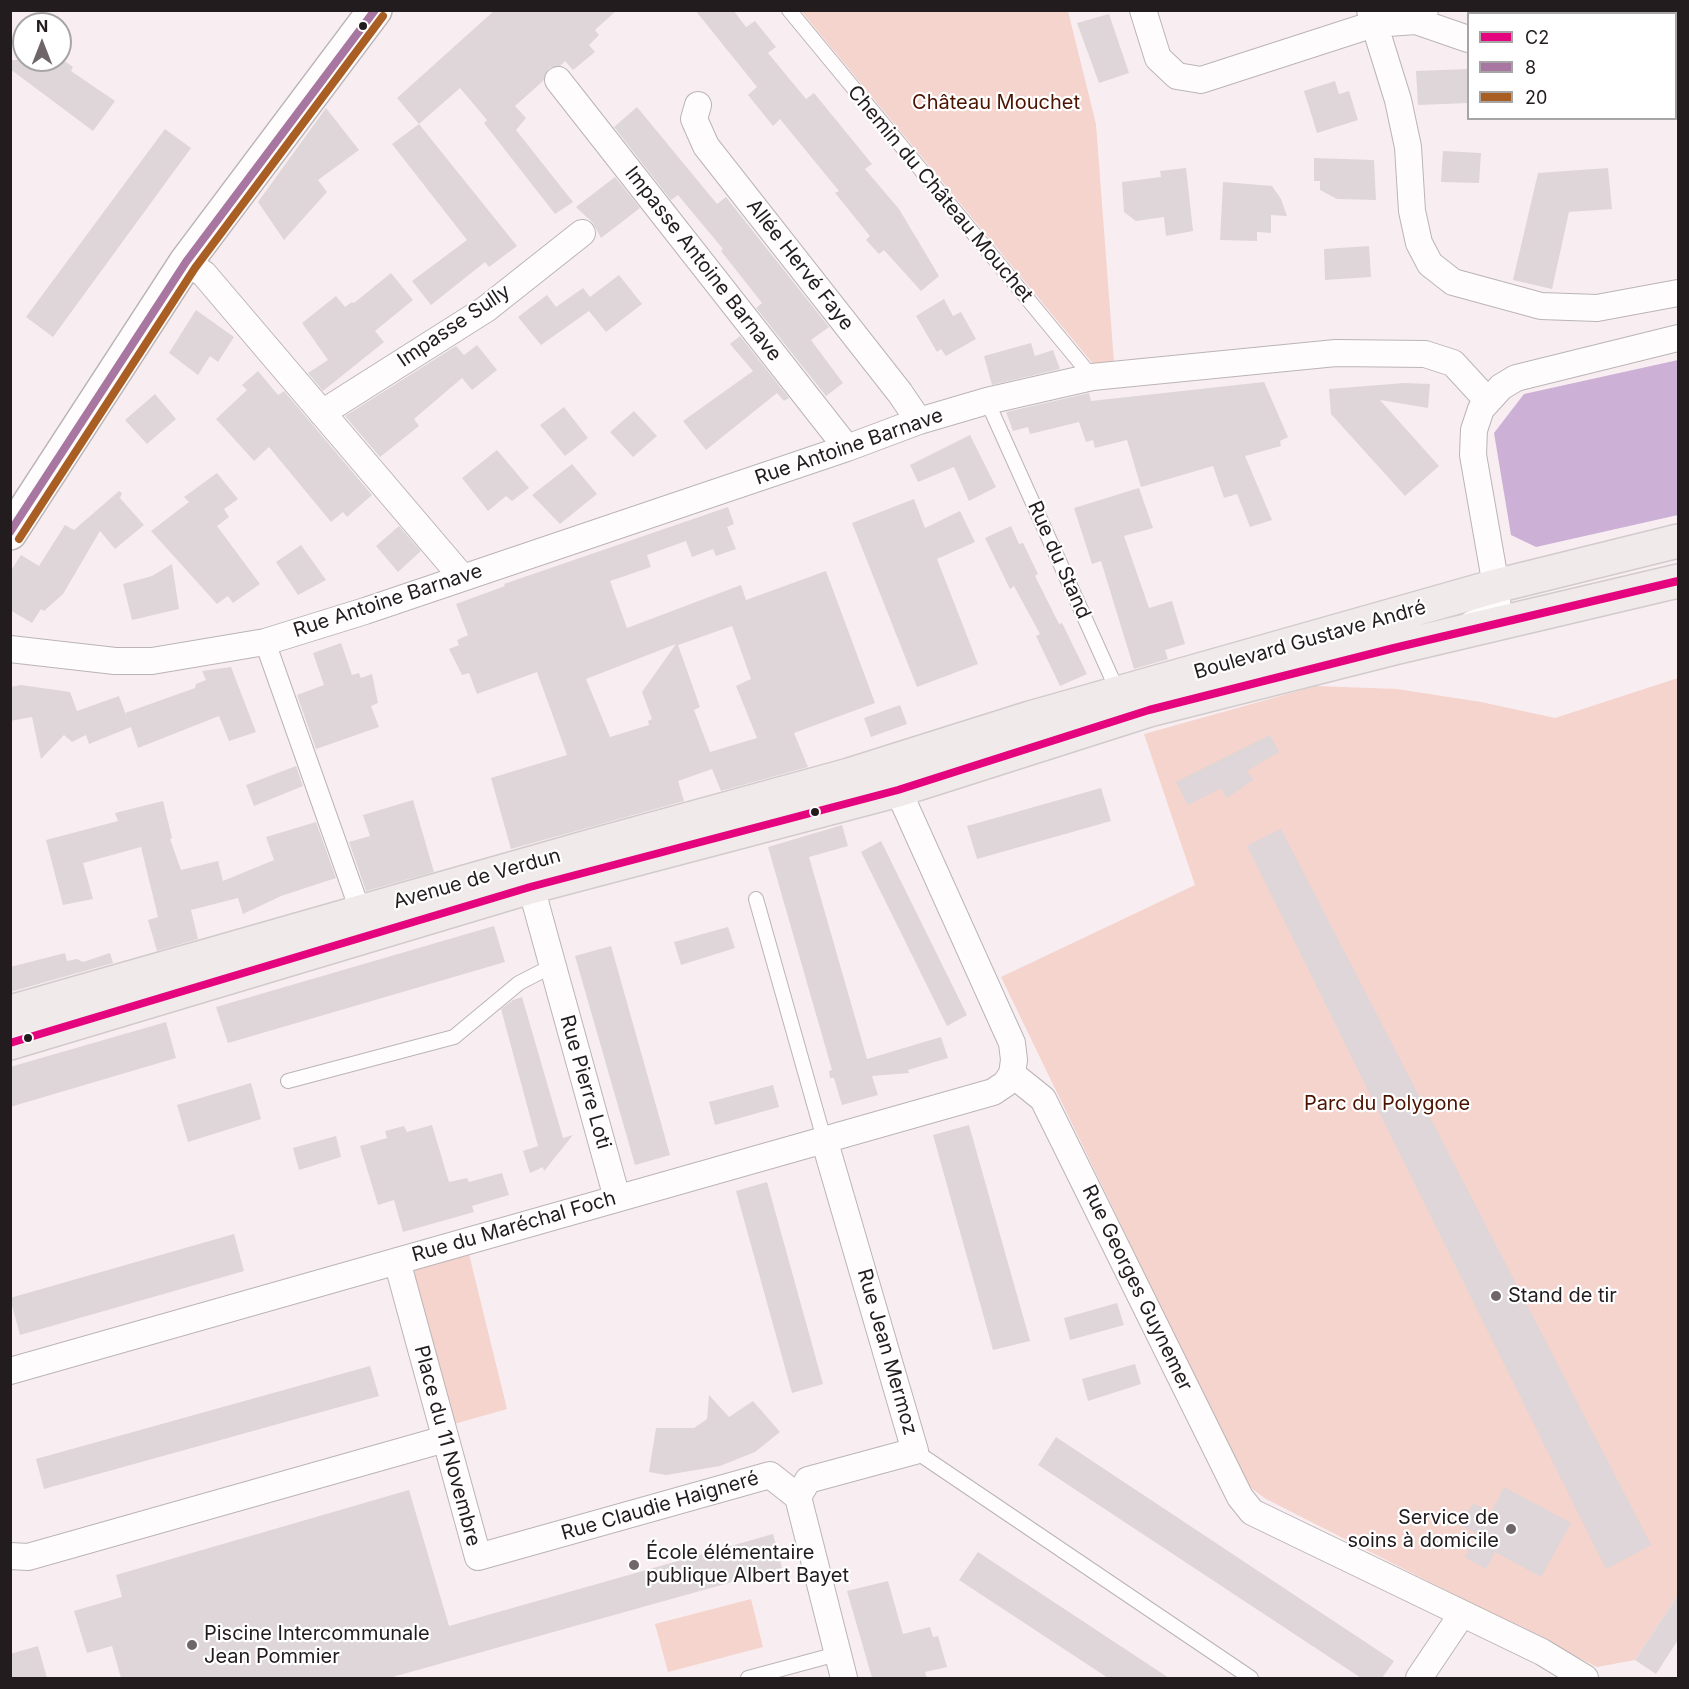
<!DOCTYPE html>
<meta charset="utf-8">
<style>
body{margin:0}
#map{position:relative;width:1689px;height:1689px;overflow:hidden;background:#f8eef1;font-family:Inter,sans-serif}
canvas{display:block}
.frame{position:absolute;inset:0;border:12px solid #231c1f;pointer-events:none}
.legend{position:absolute;left:1467px;top:12px;width:210px;height:108px;box-sizing:border-box;background:#fff;border:2px solid #a7a4a5;margin:0;padding:8px 10px;list-style:none;font-size:18px;color:#231c1f}
.legend li{display:flex;align-items:center;gap:12px;height:30px}
.legend b{width:30px;border:2px solid #a7a4a5}
.north{position:absolute;left:12px;top:12px;width:60px;height:60px;box-sizing:border-box;background:#fff;border:2px solid #a7a4a5;border-radius:50%;rotate:0deg;font-size:16px;font-weight:700;line-height:24px;text-align:center;color:#231c1f}
.north::after{content:'';display:block;margin:auto;width:21px;height:27px;background:#6e6668;clip-path:polygon(50% 0,100% 100%,50% 72%,0 100%)}
</style>
<div id="map">
<canvas width="1689" height="1689"></canvas>
<div class="frame"></div>
<ul class="legend">
<li><b style="height:8px;background:#e4047d"></b>C2</li>
<li><b style="height:8px;background:#a877a1"></b>8</li>
<li><b style="height:8px;background:#a95f24"></b>20</li>
</ul>
<div class="north">N</div>
</div>
<script>
const ctx = document.querySelector('canvas').getContext('2d');
ctx.lineJoin = 'round';
function fillPath(path, color) { ctx.fillStyle = color; ctx.fill(path, 'evenodd'); }
const toPath = rows => new Path2D(rows.map(r => 'M' + r).join(''));
function strokePath(path, color, width, dash) { ctx.strokeStyle = color; ctx.lineWidth = width; ctx.lineCap = dash ? 'butt' : 'round'; ctx.setLineDash(dash || []); ctx.stroke(path); }
function write(font, color, halo, rows, align = 'center') {
  ctx.font = font + ' Inter,sans-serif'; ctx.lineWidth = 4.5; ctx.setLineDash([]); ctx.textBaseline = 'middle'; ctx.strokeStyle = halo; ctx.fillStyle = color; for (const [text, x, y, turn = 0] of rows) {
    ctx.save(); ctx.translate(x, y); ctx.rotate((+turn || 0) * Math.PI / 180); ctx.textAlign = isNaN(turn) ? turn : align; if (halo) ctx.strokeText(text, 0, 0); ctx.fillText(text, 0, 0); ctx.restore();
  }
}
fillPath(toPath([
 [801,11,1068,11,1096,124,1114,363,1094,365],
 [1678,678,1678,1595,1635,1660,1597,1667,1266,1499,1247,1485,1001,977,1195,885,1144,734,1316,686,1397,689,1481,702,1555,718],
 [468,1250,507,1409,447,1426,407,1267],
 [751,1599,763,1647,668,1672,655,1624]
]), '#f4d4cc');
fillPath(toPath([
 [1678,360,1678,515,1536,547,1511,535,1494,433,1524,394]
]), '#ccb0d6');
fillPath(toPath([
 [495,10,617,10,595,30,599,35,589,45,595,52,573,70,565,61,560,66,549,68,543,81,515,106,526,118,516,130,573,202,555,214,484,123,487,120,460,88,419,124,397,98],
 [695,10,733,10,746,27,755,21,776,47,768,53,806,99,814,93,872,164,865,169,899,209,939,276,921,291,884,250,879,254,866,240,870,236,835,193,839,191,780,119,773,126,748,95,757,87],
 [1109,14,1129,73,1099,83,1077,23],
 [10,60,63,60,73,67,71,71,115,101,93,131,10,69],
 [1468,69,1468,103,1418,105,1416,71],
 [1335,81,1339,94,1349,91,1358,120,1317,133,1304,91],
 [637,107,717,204,726,197,829,327,811,340,843,383,826,396,756,308,762,303,721,251,723,249,678,195,671,200,614,127],
 [326,108,359,150,318,180,327,192,284,240,258,202],
 [419,124,517,246,489,267,485,262,431,305,412,281,467,240,392,144],
 [165,129,191,148,53,337,26,317],
 [1443,151,1481,153,1479,183,1441,182],
 [1314,158,1374,160,1376,200,1337,199,1320,190,1320,181,1314,181],
 [1186,168,1193,231,1166,236,1164,217,1136,221,1124,212,1122,182,1161,177,1160,171],
 [1608,168,1612,209,1569,212,1552,289,1513,280,1538,173],
 [615,177,640,208,601,238,593,223,576,207],
 [1223,182,1272,186,1281,199,1287,216,1271,215,1271,233,1257,232,1257,241,1220,240],
 [1369,246,1371,277,1325,280,1324,249],
 [391,273,413,300,375,331,384,342,323,391,308,373,328,360,302,323,336,296,345,307,352,302,354,303],
 [619,275,642,304,606,332,589,311,541,345,518,317,547,295,556,307,583,288,590,297],
 [944,299,953,316,961,312,976,339,946,356,941,349,937,352,916,316],
 [196,310,234,337,218,362,210,356,198,375,169,353],
 [740,336,789,398,784,401,777,393,706,450,683,421,753,371,730,344],
 [1031,343,1035,356,1053,350,1060,369,992,385,984,356],
 [477,345,497,370,472,390,462,378,414,419,419,426,380,457,345,416,456,346,464,355],
 [258,371,278,395,284,391,372,495,347,517,343,512,331,522,269,447,254,461,216,419,247,390,242,385],
 [1264,382,1288,437,1280,441,1281,446,1245,456,1272,520,1250,527,1237,494,1224,498,1213,466,1141,487,1127,440,1095,448,1093,440,1086,442,1079,422,1030,434,1028,427,1013,431,1006,412,1089,393,1091,401],
 [1404,383,1430,384,1428,408,1380,400,1439,466,1405,496,1331,414,1329,389],
 [155,394,176,419,147,444,125,420],
 [564,407,588,438,565,456,540,425],
 [634,411,657,436,633,457,610,432],
 [970,435,996,487,969,501,954,467,918,482,910,465],
 [497,450,529,488,512,501,506,496,488,511,462,478],
 [572,464,597,494,560,524,532,495],
 [217,473,238,499,224,509,229,517,217,526,260,584,233,603,228,596,217,604,151,531,189,502,184,497],
 [1139,488,1153,528,1124,536,1149,608,1172,601,1185,644,1165,650,1168,659,1134,669,1101,561,1092,564,1074,508],
 [119,491,122,493,120,498,144,525,115,549,100,531,63,594,44,611,41,609,32,623,10,610,10,572,21,555,39,566,65,525,74,530],
 [914,499,925,528,960,511,975,542,937,559,978,664,917,687,852,523],
 [728,507,734,524,727,527,736,549,716,556,713,549,692,557,686,541,647,555,651,567,610,581,627,628,741,585,746,600,826,571,875,703,794,733,808,767,721,791,712,769,678,781,684,801,511,849,491,778,567,755,537,672,477,694,469,673,462,675,449,649,459,645,457,640,468,635,456,604,505,586,504,584],
 [732,626,751,679,736,686,757,738,710,752,694,710,700,707,678,645],
 [676,644,642,692,652,719,648,721,649,725,610,737,586,679],
 [399,526,421,551,398,572,376,546],
 [1011,526,1019,544,1023,543,1038,574,1035,576,1059,624,1062,623,1087,674,1060,686,1036,636,1040,634,1014,586,1010,589,985,538],
 [301,545,326,580,298,595,276,562],
 [172,564,179,609,132,620,123,584,152,576],
 [341,643,352,675,359,673,361,678,372,674,378,703,371,706,379,727,316,749,297,695,324,685,313,653],
 [231,667,256,732,229,741,219,716,138,748,131,727,89,744,86,735,72,742,64,735,41,759,32,717,10,721,10,687,21,685,70,692,77,711,119,696,130,726,125,713,195,688,196,684,206,680,202,671],
 [900,705,907,724,871,737,864,718],
 [1270,735,1279,752,1247,771,1253,780,1227,798,1221,788,1188,805,1176,782],
 [296,766,303,786,254,806,246,785],
 [1101,788,1111,821,977,859,967,826],
 [413,800,434,872,366,891,349,842,370,836,363,815],
 [163,801,172,838,170,839,181,870,218,861,223,881,274,860,266,837,316,822,336,878,281,896,243,914,238,898,191,910,198,939,157,951,148,920,158,917,141,847,83,863,93,899,63,905,46,840,118,821,115,813],
 [842,825,848,846,809,857,867,1059,941,1037,948,1058,908,1070,909,1073,872,1076,878,1095,842,1105,834,1078,830,1078,829,1071,832,1070,768,847],
 [1281,829,1651,1545,1606,1569,1247,846],
 [881,841,967,1015,947,1026,861,852],
 [494,926,505,962,228,1043,216,1007],
 [728,927,735,948,681,965,674,942],
 [611,946,670,1155,635,1165,575,956],
 [65,953,67,961,77,959,83,962,110,953,113,963,10,992,10,967],
 [522,997,563,1138,573,1135,544,1171,543,1167,530,1173,523,1151,538,1146,501,1009,513,1000],
 [166,1022,176,1058,10,1107,10,1067],
 [251,1083,261,1119,188,1142,177,1105],
 [773,1085,779,1107,715,1125,709,1102],
 [432,1125,449,1182,467,1178,469,1182,502,1173,509,1195,472,1206,474,1212,403,1232,394,1200,378,1205,360,1146,387,1138,385,1131,404,1126,407,1132],
 [969,1125,1030,1341,993,1350,933,1135],
 [336,1136,341,1157,299,1170,293,1148],
 [767,1182,823,1384,792,1393,736,1191],
 [234,1234,244,1271,20,1335,10,1298],
 [1117,1303,1124,1325,1070,1340,1064,1318],
 [1135,1364,1141,1384,1088,1401,1082,1379],
 [370,1366,379,1396,44,1489,36,1459],
 [709,1395,729,1417,753,1401,780,1432,755,1452,720,1466,666,1475,649,1472,656,1428,694,1428,707,1419],
 [1056,1437,1394,1661,1382,1678,1361,1678,1038,1465],
 [1504,1487,1571,1523,1541,1577,1495,1552,1486,1569,1465,1557,1478,1534,1461,1525,1473,1503,1491,1513],
 [409,1490,449,1626,773,1534,782,1568,389,1678,121,1678,112,1646,87,1653,74,1611,122,1597,116,1575],
 [978,1552,1169,1678,1108,1678,959,1580],
 [888,1581,903,1634,930,1627,933,1637,938,1636,947,1667,925,1672,927,1678,872,1678,847,1591],
 [1678,1595,1678,1640,1656,1674,1635,1660],
 [38,1646,47,1678,10,1678,10,1654]
]), '#ded6d9');
const service = toPath([
 [789,10,1092,377],
 [987,401,1118,692],
 [756,899,824,1139],
 [288,1081,454,1037,519,983,552,966],
 [915,1451,1251,1678],
 [748,1678,837,1654]
]);
const pedestrian = toPath([
 [265,642,361,913]
]);
const minor = toPath([
 [1143,10,1158,58,1177,76,1201,80,1374,24,1416,21,1425,10],
 [1370,10,1398,100,1408,147,1412,211,1419,243,1430,264,1453,282,1541,306,1597,308,1678,293],
 [1416,21,1468,39],
 [1676,31,1678,31],
 [558,80,847,448],
 [698,105,694,119,706,146,900,393,919,421],
 [186,262,204,274,462,577],
 [322,413,486,309,582,233],
 [1472,624,1498,613,1496,586,1473,455,1474,430,1481,409,1501,387,1516,378,1678,338],
 [10,649,115,661,152,661,265,642,365,611,847,448,919,421,987,401,1092,377,1336,353,1425,354,1453,363,1488,401],
 [526,869,617,1198],
 [1012,1074,1043,1099,1240,1497,1252,1512,1542,1652,1585,1678],
 [824,1139,915,1451,808,1480,798,1497,844,1678],
 [397,1261,478,1557,770,1475,798,1497],
 [10,1371,993,1092,1005,1084,1012,1074,1014,1060,1012,1043,898,790,905,775],
 [10,1556,28,1557,445,1439],
 [1419,1678,1462,1614]
]);
const tertiary = toPath([
 [10,533,186,262,375,10]
]);
const primary = toPath([
 [10,1012,598,844,849,775,1030,718,1496,586,1678,541],
 [10,1043,530,887,898,790,1149,710,1394,648,1678,581]
]);
strokePath(service, '#bbb4b6', 16);
strokePath(pedestrian, '#bbb4b6', 22);
strokePath(minor, '#bbb4b6', 28);
strokePath(tertiary, '#bbb4b6', 36);
strokePath(primary, '#d1cbcd', 36);
strokePath(service, '#fefcfd', 14);
strokePath(pedestrian, '#fefcfd', 20);
strokePath(minor, '#fefcfd', 26);
strokePath(tertiary, '#fefcfd', 33);
strokePath(primary, '#f0eaea', 33);
strokePath(toPath([
 [10,1043,530,887,898,790,1149,710,1394,648,1678,581]
]), '#e4047d', 8);
strokePath(toPath([
 [10,532,186,262,375,10]
]), '#a877a1', 8);
strokePath(toPath([
 [19,539,195,268,383,16]
]), '#a95f24', 8);
for (const [x, y, r, color] of [
 [363,26,5,"#231c1f"],
 [815,812,5,"#231c1f"],
 [28,1038,5,"#231c1f"],
 [1496,1296,6,"#6e6668"],
 [1511,1529,6,"#6e6668"],
 [634,1565,6,"#6e6668"],
 [192,1645,6,"#6e6668"]
]) { const dot = new Path2D(); dot.arc(x, y, r, 0, 2 * Math.PI); ctx.fillStyle = color; ctx.fill(dot); strokePath(dot, '#fff', 2); }
write('20px', '#4c1300', '#fff', [
 ["Château Mouchet",996,103],
 ["Parc du Polygone",1387,1104]
]);
write('20px', '#231c1f', '#fff', [
 ["Chemin du Château Mouchet",940,194,50],
 ["Impasse Antoine Barnave",703,264,52],
 ["Allée Hervé Faye",800,265,52],
 ["Impasse Sully",454,326,-34],
 ["Rue Antoine Barnave",849,447,-19],
 ["Rue du Stand",1059,560,66],
 ["Rue Antoine Barnave",388,601,-18],
 ["Boulevard Gustave André",1310,640,-16],
 ["Avenue de Verdun",477,879,-16],
 ["Rue Pierre Loti",585,1082,74],
 ["Rue du Maréchal Foch",514,1227,-16],
 ["Rue Georges Guynemer",1137,1288,64],
 ["Rue Jean Mermoz",887,1352,74],
 ["Place du 11 Novembre",447,1446,75],
 ["Rue Claudie Haigneré",660,1506,-16]
]);
write('20px', '#231c1f', '#fff', [
 ["Stand de tir",1508,1296],
 ["Service de",1499,1518,"right"],
 ["soins à domicile",1499,1541,"right"],
 ["École élémentaire",646,1553],
 ["publique Albert Bayet",646,1576],
 ["Piscine Intercommunale",204,1634],
 ["Jean Pommier",204,1657]
], 'left');
</script>
